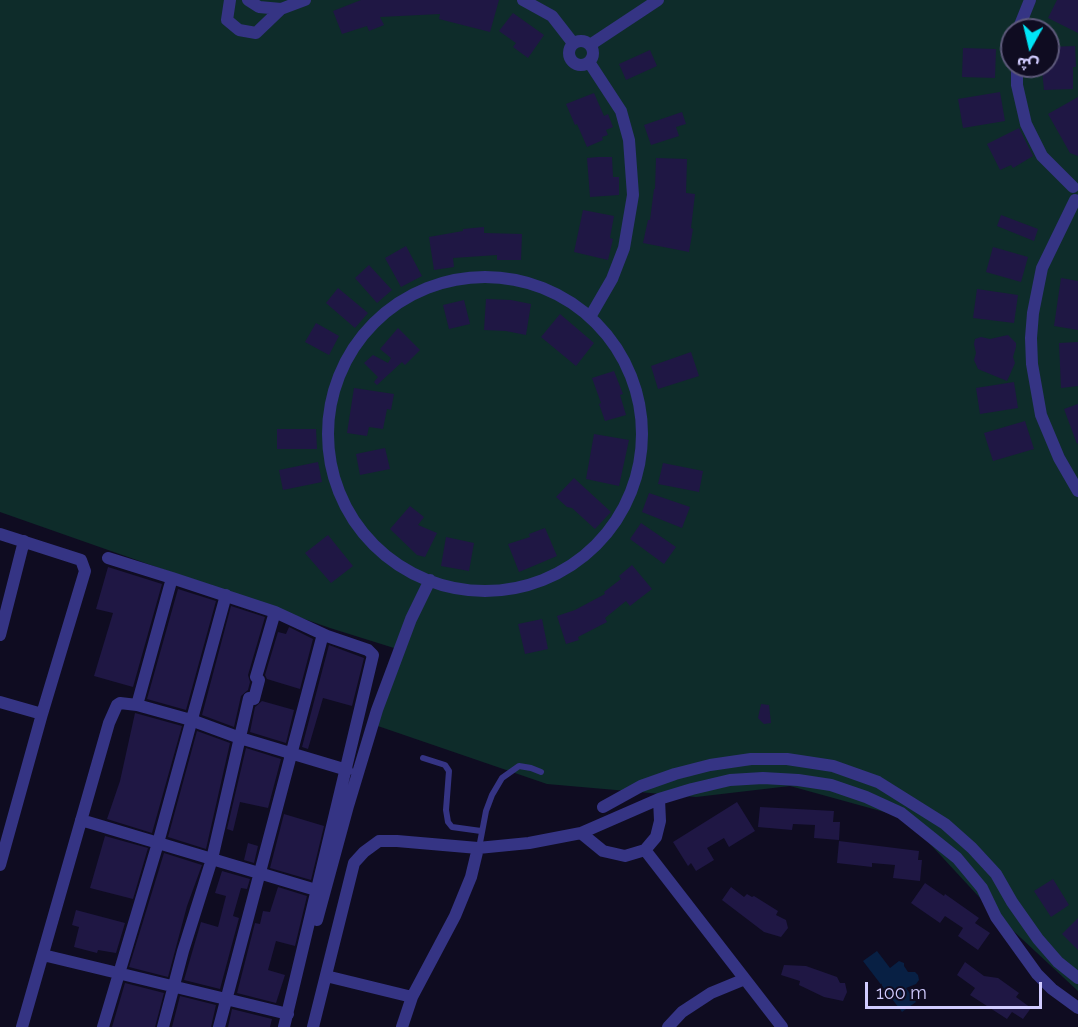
<!DOCTYPE html>
<meta charset="utf-8">
<style>
body{margin:0}
#map{position:relative;width:1078px;height:1027px;overflow:hidden;background:#0f0c21;font-family:Raleway,"Noto Sans Arabic",sans-serif}
canvas{display:block}
.north{position:absolute;left:1000px;top:18px;width:60px;height:60px;box-sizing:border-box;background:#0f0c21;border:2px solid #5d597a;border-radius:50%;rotate:188deg;font-size:16px;font-weight:700;line-height:24px;text-align:center;color:#d1ccff}
.north::after{content:'';display:block;margin:auto;width:21px;height:27px;background:#00e5f7;clip-path:polygon(50% 0,100% 100%,50% 72%,0 100%)}
.scale{position:absolute;left:865px;top:982px;width:177px;height:27px;box-sizing:border-box;border:3px solid #d1ccff;border-top:0;padding-left:8px;font-size:18px;line-height:21px;white-space:nowrap;color:#d1ccff;-webkit-text-stroke:4px #0f0c21;paint-order:stroke}
</style>
<div id="map">
<canvas width="1078" height="1027"></canvas>
<div class="north">ش</div>
<div class="scale">100 m</div>
</div>
<script>
const ctx = document.querySelector('canvas').getContext('2d');
ctx.lineJoin = 'round';
function fillPath(path, color) { ctx.fillStyle = color; ctx.fill(path, 'evenodd'); }
const toPath = rows => new Path2D(rows.map(r => 'M' + r).join(''));
function strokePath(path, color, width, dash) { ctx.strokeStyle = color; ctx.lineWidth = width; ctx.lineCap = dash ? 'butt' : 'round'; ctx.setLineDash(dash || []); ctx.stroke(path); }
fillPath(toPath([
 [0,0,1078,0,1078,991,993,912,906,818,790,786,696,797,547,784,372,724,394,648,330,628,0,512],
 [1012,30,1048,30,1048,66,1012,66]
]), '#0e2c2a');
fillPath(toPath([
 [877,951,890,968,899,961,904,963,904,966,908,972,915,972,918,975,919,980,916,984,906,988,916,1002,902,1012,863,961]
]), '#082044');
fillPath(toPath([
 [361,0,499,0,490,32,439,19,440,14,380,17,384,25,369,31,367,26,342,34,333,11],
 [1057,0,1078,0,1078,33,1048,18],
 [513,13,544,35,528,58,513,47,516,43,499,31],
 [1075,46,1076,67,1073,67,1073,89,1044,90,1042,70,1046,70,1046,66,1048,66,1048,47],
 [963,48,996,49,995,78,962,77],
 [650,50,657,66,626,80,619,64],
 [1000,92,1005,121,963,128,958,99],
 [594,93,604,116,608,114,613,127,606,130,608,135,602,137,603,140,587,147,577,124,575,125,566,104],
 [1078,97,1078,156,1070,153,1048,114],
 [682,112,686,124,676,127,679,136,651,145,644,125],
 [1019,128,1033,156,1013,168,1011,165,1000,170,987,144],
 [598,157,612,157,613,177,619,177,619,195,590,197,587,158],
 [656,158,687,159,686,193,695,194,691,228,693,229,689,252,643,243,648,220,650,220,654,189,655,189],
 [583,210,614,216,610,238,613,239,608,260,574,252],
 [1001,215,1038,229,1034,241,997,226],
 [484,227,484,233,522,234,521,260,497,260,497,255,453,258,454,267,434,270,429,237,463,231,463,229],
 [406,246,422,276,401,287,385,258],
 [993,247,1028,257,1021,282,986,272],
 [369,265,392,290,377,303,355,278],
 [1061,278,1078,281,1078,330,1054,326],
 [338,288,368,313,355,328,326,303],
 [977,289,1018,295,1014,323,973,318],
 [486,299,511,300,531,304,526,335,506,331,484,330],
 [464,300,470,324,449,329,443,305],
 [560,314,594,343,576,366,541,337],
 [316,323,339,336,329,355,305,342],
 [398,328,420,350,405,365,402,362,377,385,374,382,378,377,364,363,373,355,388,363,391,358,380,349],
 [1008,335,1016,343,1016,347,1013,357,1015,363,1007,381,978,369,974,360,976,353,974,344,975,339,981,337,990,339],
 [1078,342,1078,386,1061,388,1059,343],
 [691,352,699,376,658,389,651,366],
 [614,371,623,394,620,395,626,415,605,421,599,404,601,403,592,378],
 [1014,382,1018,408,980,414,976,388],
 [354,388,394,394,391,410,387,409,383,429,369,427,367,436,347,433],
 [1078,404,1078,443,1077,444,1064,409],
 [1025,421,1034,449,993,461,984,433],
 [277,429,316,429,317,449,277,449],
 [594,434,629,440,619,486,586,479],
 [385,448,390,469,360,475,356,454],
 [318,462,322,482,283,490,279,470],
 [663,463,703,471,699,492,658,484],
 [574,478,611,512,595,529,572,508,567,507,556,497],
 [649,493,690,507,682,528,642,512],
 [410,506,424,517,418,525,437,533,425,557,417,555,390,529],
 [641,523,676,547,664,564,630,539],
 [545,528,557,556,519,572,508,544,530,537,529,534],
 [328,535,353,566,331,583,305,553],
 [446,537,474,543,469,571,441,566],
 [632,565,652,589,630,606,626,601,605,618,607,622,578,637,579,640,566,644,557,616,575,610,605,594,604,592,621,579,619,576],
 [108,567,162,584,133,687,94,676,113,613,96,609],
 [178,589,216,601,186,710,147,699],
 [231,606,265,617,248,675,250,682,248,690,241,696,234,727,202,715],
 [542,619,548,649,525,654,518,624],
 [289,627,313,639,300,689,267,679,265,675,278,632,286,634],
 [329,645,364,658,352,706,323,698,308,749,302,747],
 [262,701,294,710,286,743,250,732,255,707],
 [761,704,769,705,771,723,764,724,758,718],
 [135,713,182,726,152,833,107,819,120,781],
 [197,731,230,743,206,849,168,837],
 [246,748,281,759,268,808,240,802,233,831,227,829],
 [737,802,755,831,729,847,724,838,707,848,714,860,696,871,691,863,688,866,673,842],
 [760,807,834,811,833,822,840,822,839,840,814,838,815,825,793,824,792,830,758,827],
 [284,814,324,826,311,880,270,868],
 [105,836,148,848,133,899,90,888],
 [839,841,919,851,918,860,922,860,920,881,893,878,895,865,872,863,872,867,837,863],
 [248,843,258,846,254,863,244,860],
 [164,853,202,865,187,906,168,977,129,967],
 [222,871,250,879,247,889,241,888,233,916,239,918,220,989,184,980,201,922,218,927,226,896,215,893],
 [1053,879,1069,905,1051,917,1034,891],
 [925,883,944,896,945,894,979,918,975,923,990,933,978,950,958,936,963,928,945,916,940,923,911,903],
 [278,887,307,896,295,946,276,941,268,970,285,975,276,1003,237,993,255,923,260,924,263,911,270,912],
 [731,887,744,897,747,894,752,897,754,896,778,911,776,915,786,920,788,928,781,937,764,932,722,900],
 [76,910,125,923,116,953,98,950,97,953,74,947,79,927,72,925],
 [1078,918,1078,950,1062,934],
 [965,962,984,976,998,978,1019,993,1016,997,1031,1008,1023,1019,1012,1012,1007,1019,970,995,975,988,957,975],
 [784,965,806,966,837,977,840,983,845,983,847,992,843,1001,824,997,799,985,800,981,781,975],
 [125,983,164,993,155,1027,112,1027],
 [180,996,216,1005,211,1027,172,1027],
 [232,1009,272,1019,270,1027,228,1027]
]), '#1f1744');
strokePath(toPath([
 [423,758,445,765,449,771,446,810,448,822,452,827,481,831],
 [479,848,486,811,492,795,502,778,519,766,531,768,541,772]
]), '#353484', 6);
strokePath(toPath([
 [230,0,227,20,239,30,256,33,281,9],
 [248,0,259,7,281,9,305,0],
 [523,0,552,16,573,43],
 [1018,30,1030,0],
 '569 53a12 12 0 1 1 24 0a12 12 0 1 1-24 0Z',
 [590,45,658,0],
 [589,62,621,111,629,140,633,195,624,248,612,279,590,317],
 [1017,66,1017,85,1026,124,1042,156,1073,187],
 [1075,200,1042,268,1033,313,1031,338,1032,364,1041,415,1059,458,1078,491],
 '328 434a157 157 0 1 1 314 0a157 157 0 1 1-314 0Z',
 [0,534,81,560,85,571,42,714,0,702],
 [108,558,172,578],
 [0,635,24,541],
 [137,705,172,578,275,612,327,636,368,650,373,655,284,1027],
 [603,807,641,786,675,774,710,765,751,759,787,759,833,766,878,782,945,824,972,848,996,874,1012,902,1038,939,1058,962,1078,978],
 [81,820,316,890],
 [581,833,603,851,625,856,645,850,656,837,660,821,659,799],
 [645,850,782,1027],
 [0,865,42,714],
 [317,920,348,806,377,710,411,619,430,580],
 [43,955,288,1014],
 [326,976,412,997],
 [22,1027,109,723,117,705,120,703,137,705,191,720,240,738,347,770],
 [103,1027,158,843,226,595],
 [163,1027,183,951,212,859,249,698,254,699,259,680,256,677,275,612],
 [219,1027,323,634],
 [313,1027,354,863,364,852,379,841,397,841,478,848,529,843,581,833,659,799,692,789,730,780,763,778,798,780,831,785,866,797,901,813,957,858,982,888,996,917,1037,974,1052,989,1078,1008],
 [402,1027,412,997,455,916,471,877,478,848],
 [668,1027,682,1012,711,993,745,979]
]), '#353484', 12);
</script>
